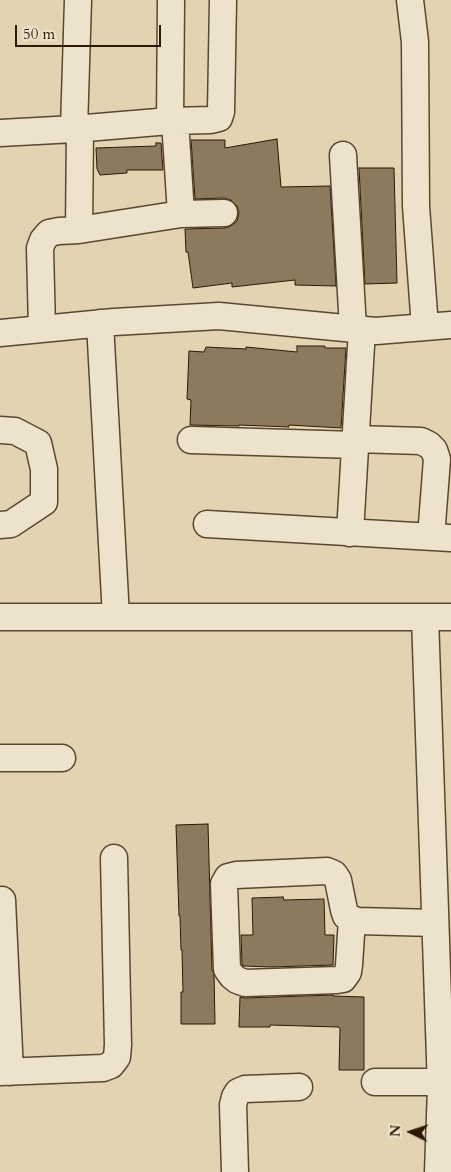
<!DOCTYPE html>
<style>
body{margin:0}
#map{position:relative;width:451px;height:1172px;overflow:hidden;background:#e3d4b1;font-family:Cardo,serif}
canvas{display:block}
.north{position:absolute;left:386px;top:1107px;width:50px;height:50px;-webkit-text-stroke:4px #ede3cc;paint-order:stroke;rotate:274deg;font-size:14px;font-weight:700;line-height:20px;text-align:center;color:#2d1805}
.north::after{content:'';display:block;margin:auto;width:18px;height:22px;background:#2d1805;clip-path:polygon(50% 0,100% 100%,50% 72%,0 100%)}
.scale{position:absolute;left:15px;top:25px;width:146px;height:22px;box-sizing:border-box;border:2px solid #2d1805;border-top:0;padding-left:6px;font-size:15px;line-height:18px;white-space:nowrap;color:#2d1805;-webkit-text-stroke:4px #ede3cc;paint-order:stroke}
</style>
<div id="map">
<canvas width="451" height="1172"></canvas>
<div class="north">N</div>
<div class="scale">50 m</div>
</div>
<script>
const ctx = document.querySelector('canvas').getContext('2d');
ctx.lineJoin = 'round';
function fillPath(path, color) { ctx.fillStyle = color; ctx.fill(path, 'evenodd'); }
const toPath = rows => new Path2D(rows.map(r => 'M' + r).join(''));
function strokePath(path, color, width, dash) { ctx.strokeStyle = color; ctx.lineWidth = width; ctx.lineCap = dash ? 'butt' : 'round'; ctx.setLineDash(dash || []); ctx.stroke(path); }
const building = toPath([
 [277,139,281,187,330,186,336,286,295,285,295,280,232,287,232,283,193,288,188,252,186,252,185,229,225,228,231,226,237,221,239,213,237,206,231,200,224,198,195,199,191,140,225,140,225,148,277,139],
 [156,143,161,143,163,170,127,170,127,173,100,175,97,169,96,148,156,146,156,143],
 [359,168,394,168,397,283,365,284,359,168],
 [297,346,325,346,325,348,346,348,341,428,289,425,289,427,239,425,239,426,190,425,191,400,187,399,189,351,204,352,206,347,246,349,246,347,297,352,297,346],
 [208,824,212,970,214,974,215,1024,181,1024,181,992,183,992,182,950,181,950,180,916,179,916,176,825,208,824],
 [283,897,284,900,324,899,325,935,334,935,333,965,272,967,243,966,242,964,241,935,253,935,252,898,283,897],
 [333,995,333,996,364,997,364,1070,339,1070,340,1028,338,1027,270,1025,270,1027,239,1027,240,997,245,998,333,995]
]);
fillPath(building, '#8c7a5e');
strokePath(building, '#2d1805', 1);
const minor = toPath([
 [410,0,415,42,416,206,425,327],
 [170,121,171,0],
 [175,121,181,214],
 [74,129,78,0],
 [0,133,74,129,170,121,211,120,219,118,221,112,223,0],
 [343,155,353,328],
 [79,230,80,129],
 [100,323,116,617],
 [42,329,40,248,43,240,49,233,59,231,79,230,181,214,224,213],
 [0,333,114,322,219,316,376,331,451,325],
 [0,430,15,431,38,443,44,469,44,502,11,524,0,525],
 [356,439,421,441,429,445,434,450,437,459,431,537],
 [191,440,355,445],
 [207,524,451,538],
 [350,533,362,329],
 [0,617,451,617],
 [425,617,441,1088,438,1172],
 [0,758,62,758],
 [2,900,10,1072],
 [352,919,349,965,348,972,343,979,337,980,245,983,237,980,232,976,227,969,224,884,228,877,236,875,327,871,334,874,338,880,344,910,346,916,352,919,358,921,435,923],
 [0,1072,103,1068,111,1065,117,1057,118,1045,114,858],
 [375,1082,441,1082],
 [235,1172,233,1105,235,1097,238,1092,245,1089,299,1087]
]);
strokePath(minor, '#5a4730', 29);
strokePath(minor, '#ede3cc', 26);
</script>
